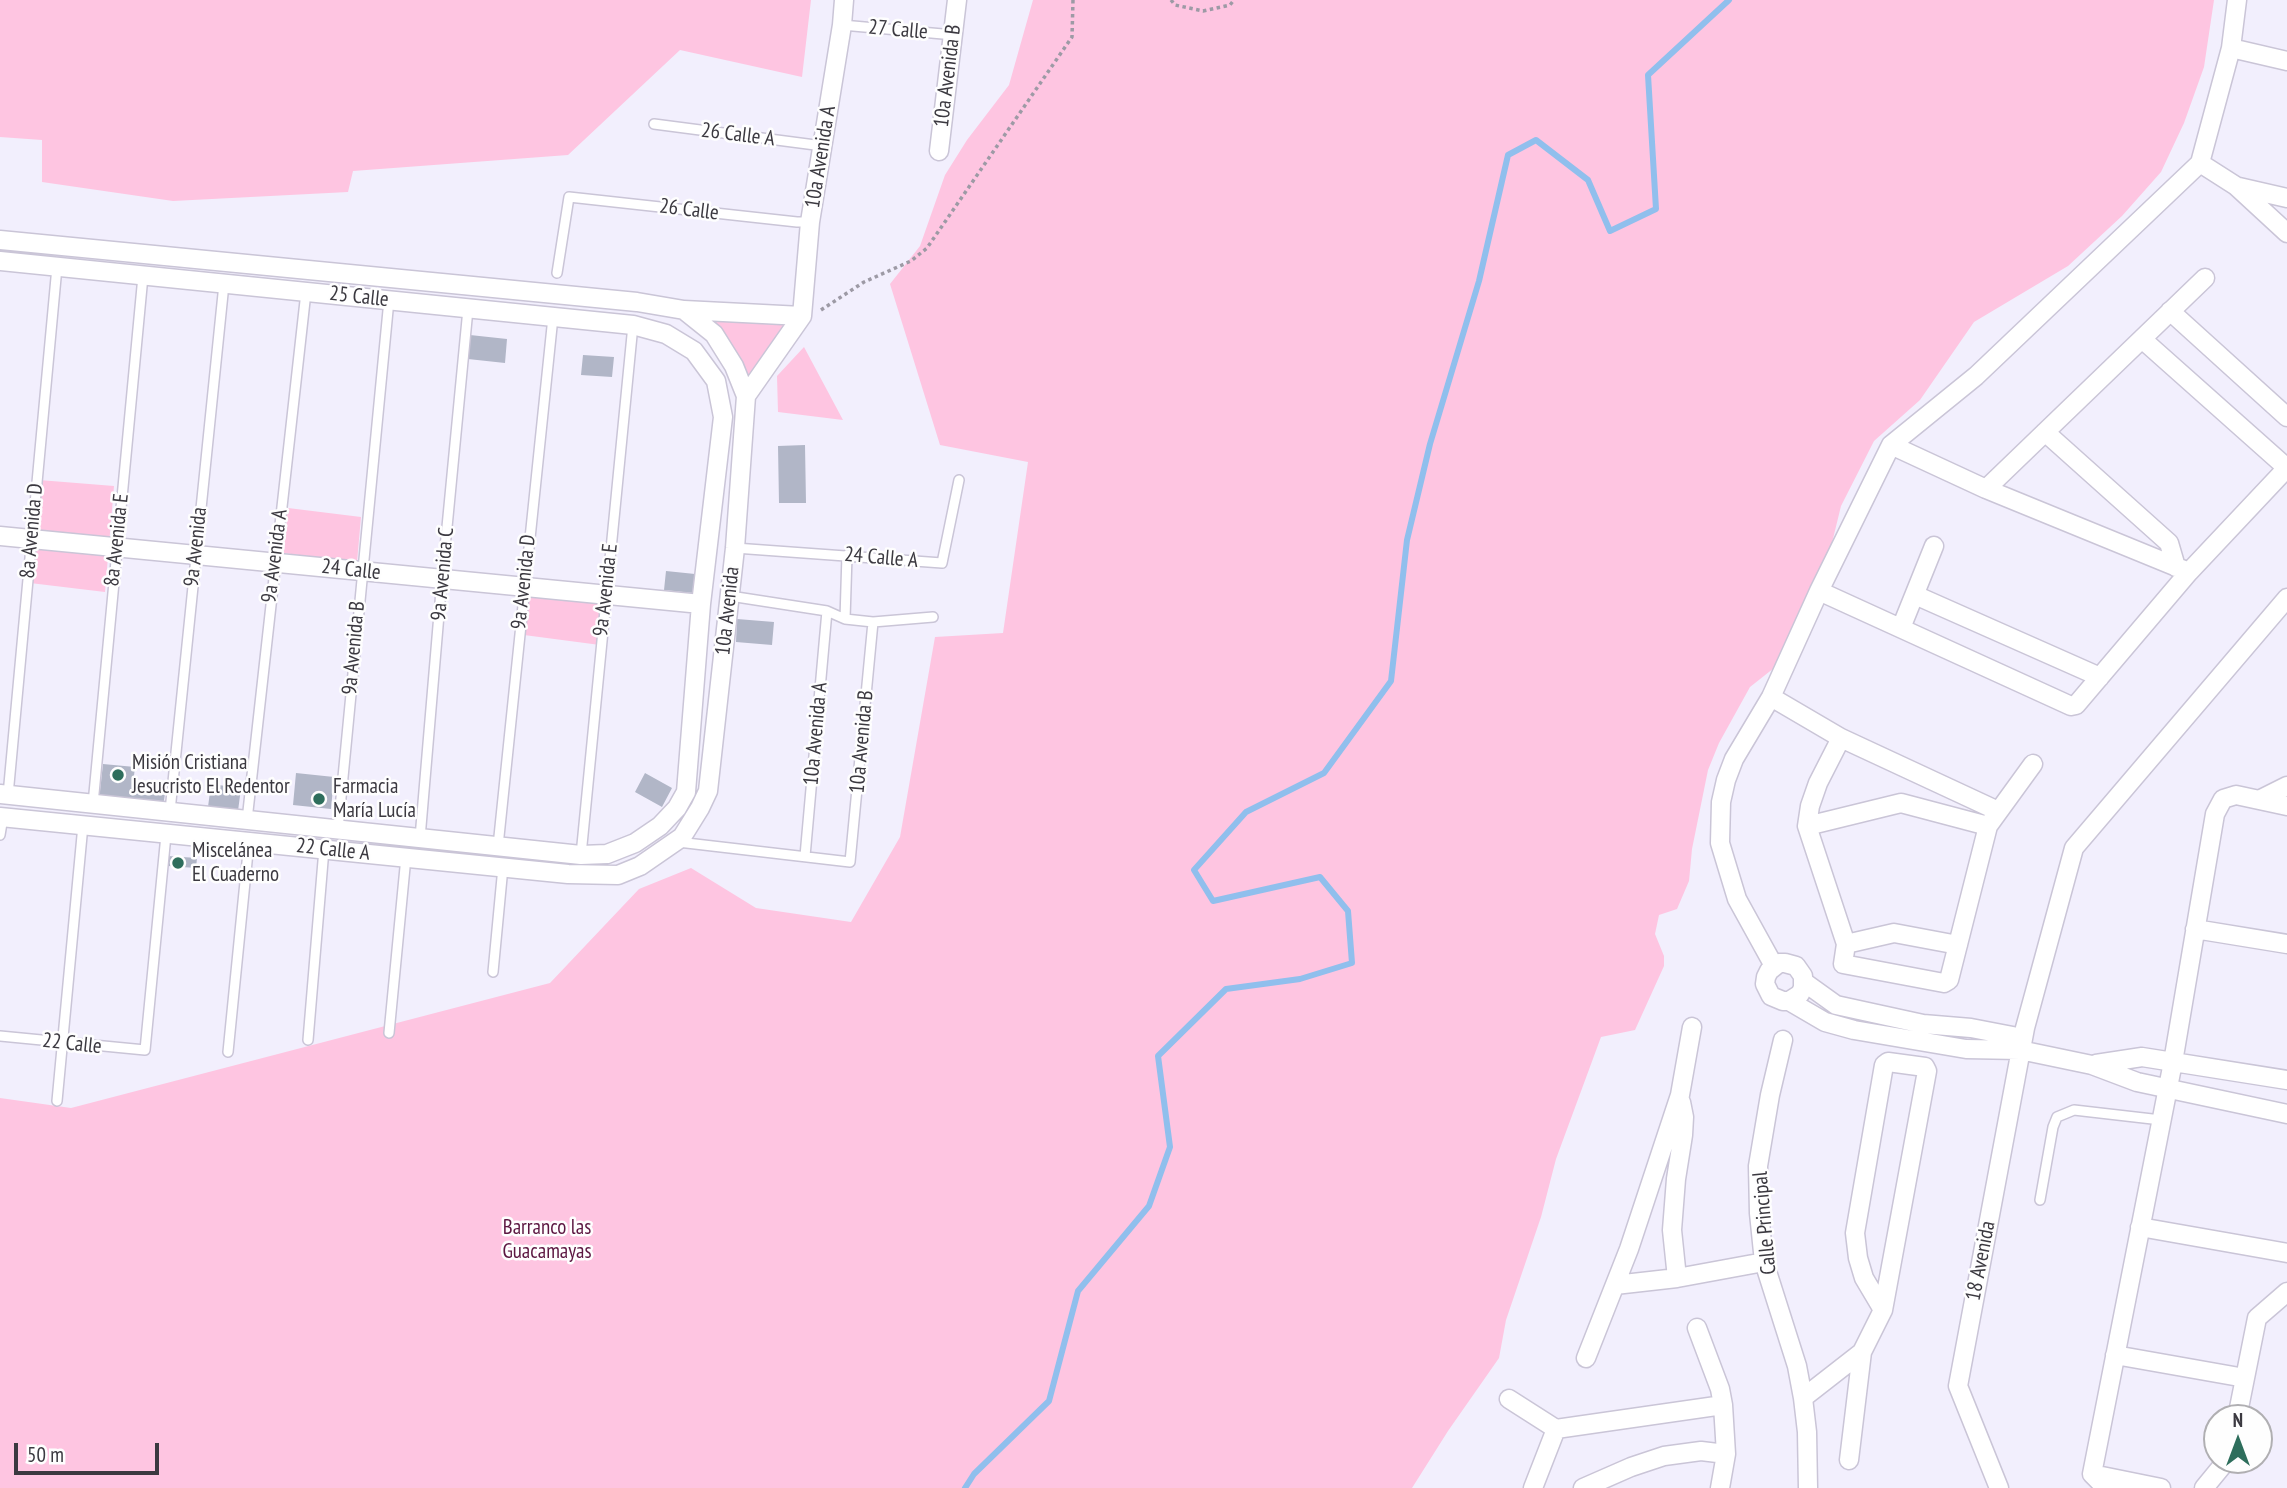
<!DOCTYPE html>
<meta charset="utf-8">
<style>
body{margin:0}
#map{position:relative;width:2287px;height:1488px;overflow:hidden;background:#f2effd;font-family:"PT Sans Narrow",sans-serif}
canvas{display:block}
.north{position:absolute;left:2203px;top:1404px;width:70px;height:70px;box-sizing:border-box;background:#fefefe;border:2px solid #b0afb2;border-radius:50%;rotate:0deg;font-size:19px;font-weight:700;line-height:28px;text-align:center;color:#3b3940}
.north::after{content:'';display:block;margin:auto;width:24px;height:32px;background:#2e6e5c;clip-path:polygon(50% 0,100% 100%,50% 72%,0 100%)}
.scale{position:absolute;left:14px;top:1443px;width:145px;height:32px;box-sizing:border-box;border:4px solid #3b3940;border-top:0;padding-left:9px;font-size:21px;line-height:24px;white-space:nowrap;color:#3b3940;-webkit-text-stroke:5px #fefefe;paint-order:stroke}
</style>
<div id="map">
<canvas width="2287" height="1488"></canvas>
<div class="north">N</div>
<div class="scale">50 m</div>
</div>
<script>
const ctx = document.querySelector('canvas').getContext('2d');
ctx.lineJoin = 'round';
function fillPath(path, color) { ctx.fillStyle = color; ctx.fill(path, 'evenodd'); }
const toPath = rows => new Path2D(rows.map(r => 'M' + r).join(''));
function strokePath(path, color, width, dash) { ctx.strokeStyle = color; ctx.lineWidth = width; ctx.lineCap = dash ? 'butt' : 'round'; ctx.setLineDash(dash || []); ctx.stroke(path); }
function write(font, color, halo, rows, align = 'center') {
  ctx.font = font + ' "PT Sans Narrow",sans-serif'; ctx.lineWidth = 5; ctx.setLineDash([]); ctx.textBaseline = 'middle'; ctx.strokeStyle = halo; ctx.fillStyle = color; for (const [text, x, y, turn = 0] of rows) {
    ctx.save(); ctx.translate(x, y); ctx.rotate((+turn || 0) * Math.PI / 180); ctx.textAlign = isNaN(turn) ? turn : align; if (halo) ctx.strokeText(text, 0, 0); ctx.fillText(text, 0, 0); ctx.restore();
  }
}
fillPath(toPath([
 [0,0,811,0,802,77,680,50,568,155,353,171,348,192,173,201,42,182,42,140,0,137],
 [1033,0,2214,0,2204,67,2184,123,2161,172,2122,216,2068,266,1974,322,1920,400,1874,441,1841,506,1831,547,1793,653,1750,687,1719,743,1708,770,1692,849,1689,881,1677,909,1659,915,1655,934,1664,956,1664,966,1635,1030,1601,1037,1556,1159,1541,1217,1506,1320,1499,1358,1448,1431,1412,1488,0,1488,0,1098,71,1108,550,983,639,889,691,868,756,908,851,922,900,837,935,637,1003,633,1028,462,940,445,890,284,920,246,945,175,967,140,1009,85],
 [707,319,791,323,746,380],
 [804,347,843,420,778,412,777,376],
 [39,480,114,486,105,592,30,583],
 [288,508,361,517,357,562,283,553],
 [527,586,600,591,600,645,524,635]
]), '#fec5e1');
strokePath(toPath([
 [965,1488,974,1474,1049,1401,1078,1291,1149,1206,1170,1147,1158,1056,1226,989,1300,979,1352,963,1348,911,1320,877,1213,901,1194,870,1246,812,1324,773,1391,681,1407,540,1430,444,1479,281,1508,155,1536,140,1588,180,1610,231,1656,209,1648,75,1729,0]
]), '#90bfed', 6);
fillPath(toPath([
 [470,335,507,339,505,363,468,359],
 [583,355,614,357,612,377,581,375],
 [805,445,806,503,779,503,778,446],
 [666,571,695,574,693,593,664,590],
 [737,619,774,622,772,645,736,642],
 [103,764,135,767,133,784,166,788,163,806,99,800],
 [296,773,334,777,331,809,293,805],
 [645,773,672,788,662,807,635,792],
 [211,784,241,788,238,811,208,807],
 [168,856,197,858,196,868,168,866]
]), '#b1b6c7');
const lane = toPath([
 [842,25,954,35],
 [654,124,823,146],
 [557,273,569,197,797,222,810,222],
 [735,548,942,563,959,480],
 [730,596,827,611,845,619,873,622,933,617],
 [845,619,847,555],
 [8,795,57,267],
 [93,804,143,276],
 [170,811,224,284],
 [247,820,306,292],
 [338,829,389,300],
 [0,835,3,817],
 [420,838,442,579,468,309],
 [678,842,850,862,873,622],
 [498,846,553,317],
 [581,855,633,325],
 [805,856,827,611],
 [493,972,503,867],
 [389,1033,406,857],
 [0,1036,145,1050,166,835],
 [308,1040,324,849],
 [228,1052,249,842],
 [57,1101,83,825],
 [2040,1200,2053,1127,2057,1117,2074,1110,2161,1120]
]);
const street = toPath([
 [2231,48,2287,61],
 [939,151,957,0],
 [2200,163,2236,186,2287,233],
 [2239,187,2287,198],
 [0,240,637,302,684,310,714,334,734,366,746,396,735,548,708,791,700,808,682,837,640,866,618,875,568,874,0,817],
 [0,261,633,325,666,334,694,351,716,381,723,417,701,604,686,792,677,808,660,826,635,843,607,854,581,855,0,794],
 [684,310,802,316],
 [2170,311,2287,417],
 [802,316,810,222,842,25,844,0],
 [2142,339,2287,468],
 [746,396,802,316],
 [2045,432,2169,543,2176,567],
 [1891,445,1986,489,2189,572],
 [1986,489,2205,278],
 [0,536,701,604],
 [1819,591,2071,706,2076,705,2189,572,2287,468],
 [1915,595,2100,677],
 [1901,628,1934,546],
 [1771,697,1841,738,1998,811],
 [1841,738,1818,783,1810,806,1807,826,1846,944,1843,964,1944,983,1949,980,1988,826,2033,764],
 [2261,799,2287,786],
 [1807,826,1901,803,1988,826],
 [2195,929,2287,944],
 [1846,944,1894,933,1958,945],
 [1774,966,1737,899,1720,843,1721,802,1726,780,1734,759,1771,697,1819,591,1891,445,1976,376,2200,163,2231,48,2237,0],
 [1804,982,1836,1005,1923,1024,1971,1028,2023,1038],
 [1789,1001,1800,994,1803,988,1803,976,1796,966,1785,963,1779,963,1769,971,1766,977,1765,984,1771,996,1783,1001,1789,1001,1825,1022,1854,1030,1966,1049,2020,1050,2092,1065,2137,1082,2287,1114],
 [1783,1040,1770,1095,1758,1166,1759,1213,1764,1262,1797,1366,1803,1398,1807,1432,1808,1488],
 [2096,1064,2142,1057,2287,1080],
 [2140,1227,2287,1253],
 [1677,1278,1672,1230,1676,1179,1683,1135,1684,1117,1681,1102],
 [1615,1285,1677,1278,1764,1262],
 [1697,1328,1720,1389,1723,1405,1726,1454,1720,1488],
 [2115,1355,2245,1378],
 [1586,1358,1629,1249,1680,1095,1692,1027],
 [1803,1398,1862,1352],
 [1509,1399,1556,1429,1723,1405],
 [2237,1418,2257,1318,2287,1292],
 [1849,1460,1862,1352,1883,1310,1927,1071,1925,1067,1888,1062,1884,1065,1855,1233,1858,1258,1864,1278,1883,1310],
 [2092,1474,2161,1488],
 [1533,1488,1556,1429],
 [1583,1488,1631,1467,1664,1456,1701,1451,1726,1454],
 [1999,1488,1958,1386,2025,1028,2074,848,2287,598],
 [2106,1488,2092,1474,2173,1062,2215,814,2223,799,2236,795,2287,806],
 [2204,1488,2227,1460]
]);
strokePath(lane, '#cac5d7', 12);
strokePath(street, '#cac5d7', 21);
strokePath(toPath([
 [1171,0,1175,5,1203,11,1230,5,1234,0],
 [821,310,864,282,911,261,927,248,1072,37,1073,0]
]), '#9d9aa5', 3.5, [3.5, 3.5]);
strokePath(lane, '#fff', 9);
strokePath(street, '#fff', 18);
for (const [x, y, r, color] of [
 [118,775,7,"#2e6e5c"],
 [319,799,7,"#2e6e5c"],
 [178,863,7,"#2e6e5c"]
]) { const dot = new Path2D(); dot.arc(x, y, r, 0, 2 * Math.PI); ctx.fillStyle = color; ctx.fill(dot); strokePath(dot, '#fefefe', 2.5); }
write('21px', '#3b3940', '#fefefe', [
 ["27 Calle",898,30,5],
 ["10a Avenida B",948,76,-83],
 ["26 Calle A",738,135,7],
 ["10a Avenida A",821,157,-81],
 ["26 Calle",689,210,7],
 ["25 Calle",359,297,6],
 ["8a Avenida D",32,531,-85],
 ["8a Avenida E",117,540,-84],
 ["9a Avenida",196,547,-84],
 ["9a Avenida A",275,556,-83],
 ["24 Calle A",881,558,5],
 ["24 Calle",351,570,6],
 ["9a Avenida C",443,574,-85],
 ["9a Avenida D",524,582,-84],
 ["9a Avenida E",606,590,-84],
 ["10a Avenida",728,611,-84],
 ["9a Avenida B",354,648,-85],
 ["10a Avenida A",816,734,-85],
 ["10a Avenida B",862,742,-85],
 ["22 Calle A",333,850,6],
 ["22 Calle",72,1044,6],
 ["Calle Principal",1765,1223,-95],
 ["18 Avenida",1981,1261,-79]
]);
write('21px', '#3b3940', '#fefefe', [
 ["Misión Cristiana",132,763],
 ["Jesucristo El Redentor",132,787],
 ["Farmacia",333,787],
 ["María Lucía",333,811],
 ["Miscelánea",192,851],
 ["El Cuaderno",192,875]
], 'left');
write('21px', '#5c1641', '#fefefe', [
 ["Barranco las",547,1228],
 ["Guacamayas",547,1252]
]);
</script>
